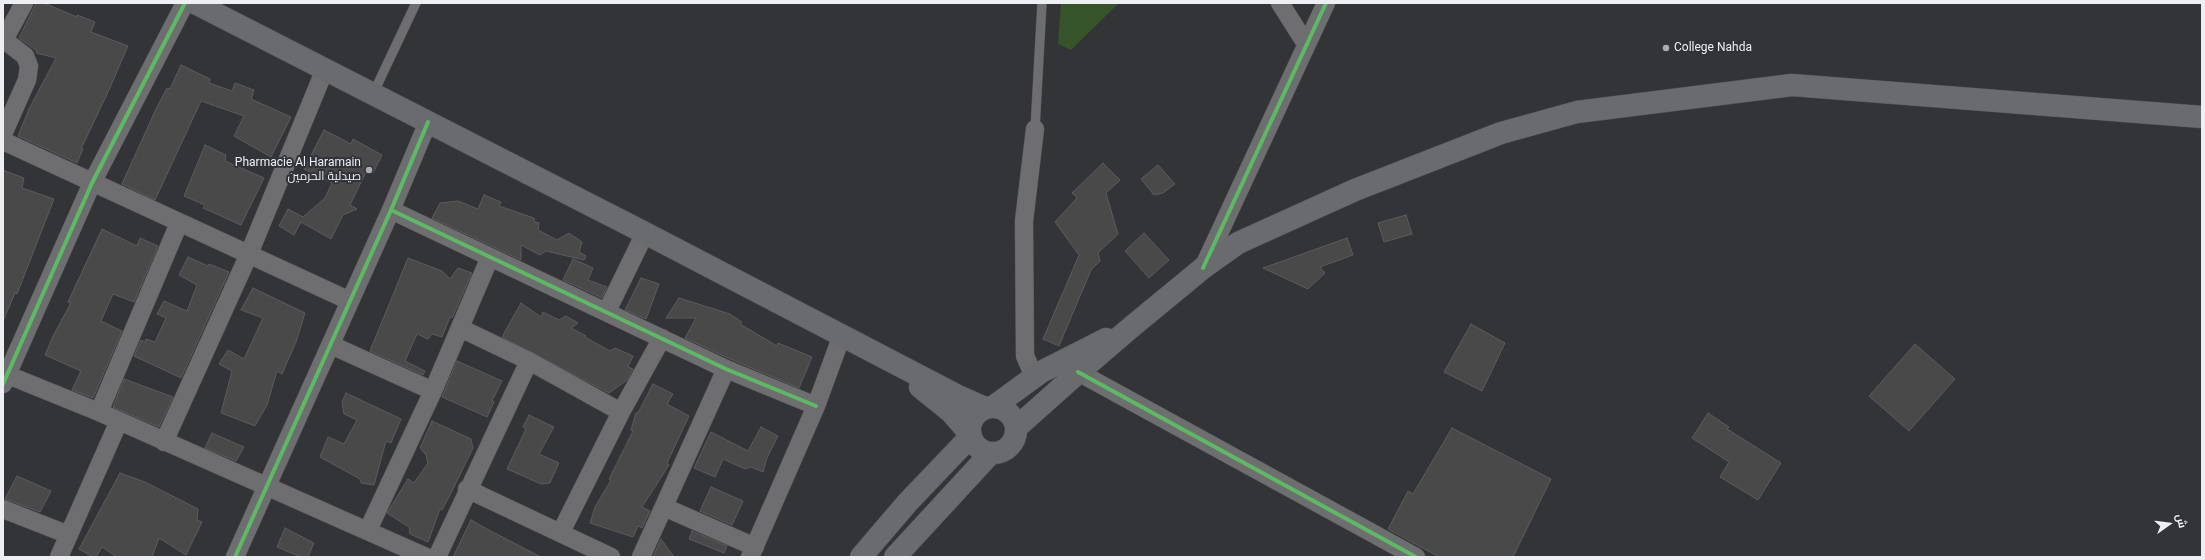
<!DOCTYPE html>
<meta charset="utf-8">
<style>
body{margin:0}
#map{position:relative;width:2205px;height:560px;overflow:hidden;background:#333437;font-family:Roboto,Cairo,sans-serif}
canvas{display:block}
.frame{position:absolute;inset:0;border:4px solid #edeff2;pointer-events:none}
.north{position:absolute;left:2149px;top:504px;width:40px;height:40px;-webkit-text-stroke:3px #323338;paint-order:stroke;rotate:76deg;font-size:11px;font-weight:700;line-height:16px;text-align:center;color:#edeff2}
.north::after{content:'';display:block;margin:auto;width:14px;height:18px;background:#edeff2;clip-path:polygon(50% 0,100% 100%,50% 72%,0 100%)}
</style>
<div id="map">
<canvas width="2205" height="560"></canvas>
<div class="frame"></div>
<div class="north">ش</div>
</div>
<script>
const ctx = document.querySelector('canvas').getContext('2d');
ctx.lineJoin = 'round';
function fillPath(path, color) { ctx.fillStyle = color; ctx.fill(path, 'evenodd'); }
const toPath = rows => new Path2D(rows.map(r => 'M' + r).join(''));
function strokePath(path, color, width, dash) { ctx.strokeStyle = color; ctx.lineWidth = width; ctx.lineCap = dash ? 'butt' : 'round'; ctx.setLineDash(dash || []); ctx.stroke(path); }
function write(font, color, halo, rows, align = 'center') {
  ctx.font = font + ' Roboto,Cairo,sans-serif'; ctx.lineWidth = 4; ctx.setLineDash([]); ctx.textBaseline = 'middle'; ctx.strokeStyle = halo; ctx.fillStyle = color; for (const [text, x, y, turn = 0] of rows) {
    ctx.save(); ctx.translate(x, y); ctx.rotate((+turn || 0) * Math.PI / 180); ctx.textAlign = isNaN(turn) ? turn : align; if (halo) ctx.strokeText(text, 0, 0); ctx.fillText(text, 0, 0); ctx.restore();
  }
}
fillPath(toPath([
 [1061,3,1119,3,1071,50,1058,44]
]), '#365429');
const building = toPath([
 [36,3,44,3,77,17,77,15,95,22,91,32,128,46,109,90,81,149,83,149,77,163,18,136,29,109,56,58,36,53,37,51,19,38,36,3],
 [181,65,210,79,209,83,232,91,235,83,254,90,251,99,291,117,271,157,234,136,244,116,201,101,155,200,122,184,156,109,167,88,170,89,181,65],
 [324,130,351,144,353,139,382,155,373,173,367,170,350,205,357,209,343,215,331,239,301,222,294,235,279,226,288,209,303,217,325,198,332,183,304,169,324,130],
 [205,145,226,155,225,161,264,178,241,225,203,208,205,205,184,196,205,145],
 [1103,163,1120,180,1106,193,1118,234,1098,253,1100,261,1091,270,1059,346,1043,339,1079,255,1055,222,1077,198,1072,193,1103,163],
 [1158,165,1175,184,1163,193,1154,195,1141,179,1158,165],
 [3,170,24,178,22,188,54,199,17,294,15,293,3,321,3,170],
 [484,195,501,202,499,206,534,218,535,222,539,223,538,230,557,240,569,233,582,242,579,252,586,256,584,260,546,251,540,255,521,245,521,260,432,218,440,203,458,201,478,209,484,195],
 [1406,215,1412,234,1384,242,1378,223,1406,215],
 [102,229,137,246,140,238,158,246,134,302,113,294,101,321,122,331,93,398,72,390,81,371,45,355,54,334,71,303,68,302,102,229],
 [1144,233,1169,260,1149,278,1125,251,1144,233],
 [1347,238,1353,255,1320,267,1325,273,1308,289,1263,268,1347,238],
 [188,257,208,266,209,264,229,272,181,378,134,356,141,340,145,342,146,339,155,342,166,318,157,314,164,301,187,311,197,285,179,275,188,257],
 [408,258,442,271,450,279,458,268,472,273,452,318,450,317,442,337,432,334,428,339,417,334,405,361,425,371,423,375,370,351,408,258],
 [573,259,593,268,588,280,607,287,602,298,563,280,573,259],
 [641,278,659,284,646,319,625,310,641,278],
 [253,288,305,313,296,342,282,374,277,371,267,405,255,426,221,413,232,371,219,364,228,350,244,359,263,318,241,310,253,288],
 [679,298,730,314,742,322,740,324,777,346,778,343,812,357,799,388,730,359,685,338,696,318,666,318,679,298],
 [521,303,541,317,543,312,559,320,566,316,578,323,571,328,586,336,585,337,610,351,615,348,633,356,628,367,633,369,627,380,609,393,502,337,521,303],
 [1471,324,1505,343,1482,391,1444,372,1471,324],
 [1915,344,1955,379,1909,431,1869,396,1915,344],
 [457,361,502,381,492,401,494,402,487,417,442,397,457,361],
 [124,379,173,397,159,427,113,407,124,379],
 [653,384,673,394,667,404,689,416,667,463,669,465,642,507,650,511,642,528,638,526,633,537,590,523,595,507,611,480,609,479,633,431,631,430,636,413,638,413,653,384],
 [346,393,401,419,391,443,386,441,374,485,361,483,360,479,320,457,328,437,344,444,357,420,344,414,342,402,346,393],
 [1708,413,1729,427,1727,429,1781,463,1758,500,1720,477,1729,462,1692,438,1708,413],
 [529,415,554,427,539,454,559,463,550,483,541,484,507,469,526,429,523,427,529,415],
 [432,421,471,439,473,448,450,495,442,510,440,509,428,542,410,534,409,527,387,513,408,479,414,483,428,463,426,455,420,448,432,421],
 [761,427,778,436,767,458,763,472,751,467,745,469,723,459,715,477,694,468,711,432,748,451,761,427],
 [1452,428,1551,479,1513,557,1439,557,1388,529,1408,491,1413,494,1452,428],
 [212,433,244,447,236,461,205,448,212,433],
 [120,473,145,482,198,509,197,520,202,522,186,555,159,538,152,557,117,557,102,547,96,557,93,557,79,549,120,473],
 [17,476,51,491,40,512,5,499,17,476],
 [711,487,743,501,732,525,700,511,711,487],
 [471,520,487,529,541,557,453,557,471,520],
 [285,528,314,543,308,557,301,557,277,547,285,528],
 [692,531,727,546,724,553,689,539,692,531],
 [661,539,674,557,653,557,661,539]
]);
fillPath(building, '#494949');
strokePath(building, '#5c5b5d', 1);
const lane = toPath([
 [373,94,416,3],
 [1035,129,1042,3]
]);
const street = toPath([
 [1280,3,1306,44],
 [3,39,25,56,29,66,27,80,3,134],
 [4,40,24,3],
 [3,141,350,301],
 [391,210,726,369,816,406],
 [1203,268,1326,3],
 [607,311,645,233],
 [460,328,529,361,621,412],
 [331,345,433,391],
 [1078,372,1416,557],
 [3,373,99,412,426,557],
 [1034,376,1025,356,1024,221,1035,129],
 [3,384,92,183,185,3],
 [99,412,179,223],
 [164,442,249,254,325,69],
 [467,489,611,557],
 [664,507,755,547],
 [3,509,69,535],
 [368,530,433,391,490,257],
 [561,532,621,412,662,338],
 [59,557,119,421],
 [235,557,391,210,428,122],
 [437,557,529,361],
 [641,557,726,369],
 [750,557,816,406,842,335]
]);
const secondary = toPath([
 [195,3,645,233,958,396,985,408],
 [920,387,951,412,970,434],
 '970 430a23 23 0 1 1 46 0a23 23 0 1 1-46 0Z',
 [993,407,1041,372,1106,339],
 [1016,428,1072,378,1129,329,1203,268,1238,243,1355,190,1501,133,1577,112,1792,85,2202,117],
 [861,557,908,502,971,436],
 [895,557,990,454]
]);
strokePath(lane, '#525355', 10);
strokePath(street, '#525355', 19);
strokePath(secondary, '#525355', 23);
strokePath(lane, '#6e6e70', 9);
strokePath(street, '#6e6e70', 18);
strokePath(secondary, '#696b6f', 22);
strokePath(toPath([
 [391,210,726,369,816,406],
 [1203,268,1326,3],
 [1078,372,1416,557],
 [3,384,92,183,185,3],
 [235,557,391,210,428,122]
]), '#5cba63', 4);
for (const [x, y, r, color] of [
 [1666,48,4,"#acaeb1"],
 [369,170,4,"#acaeb1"]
]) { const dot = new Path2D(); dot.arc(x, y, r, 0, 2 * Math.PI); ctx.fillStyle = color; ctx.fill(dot); strokePath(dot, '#323338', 1.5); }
write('12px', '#edeff2', '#323338', [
 ["College Nahda",1674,48],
 ["Pharmacie Al Haramain",361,163,"right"],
 ["صيدلية الحرمين",361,177,"right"]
], 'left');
</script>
